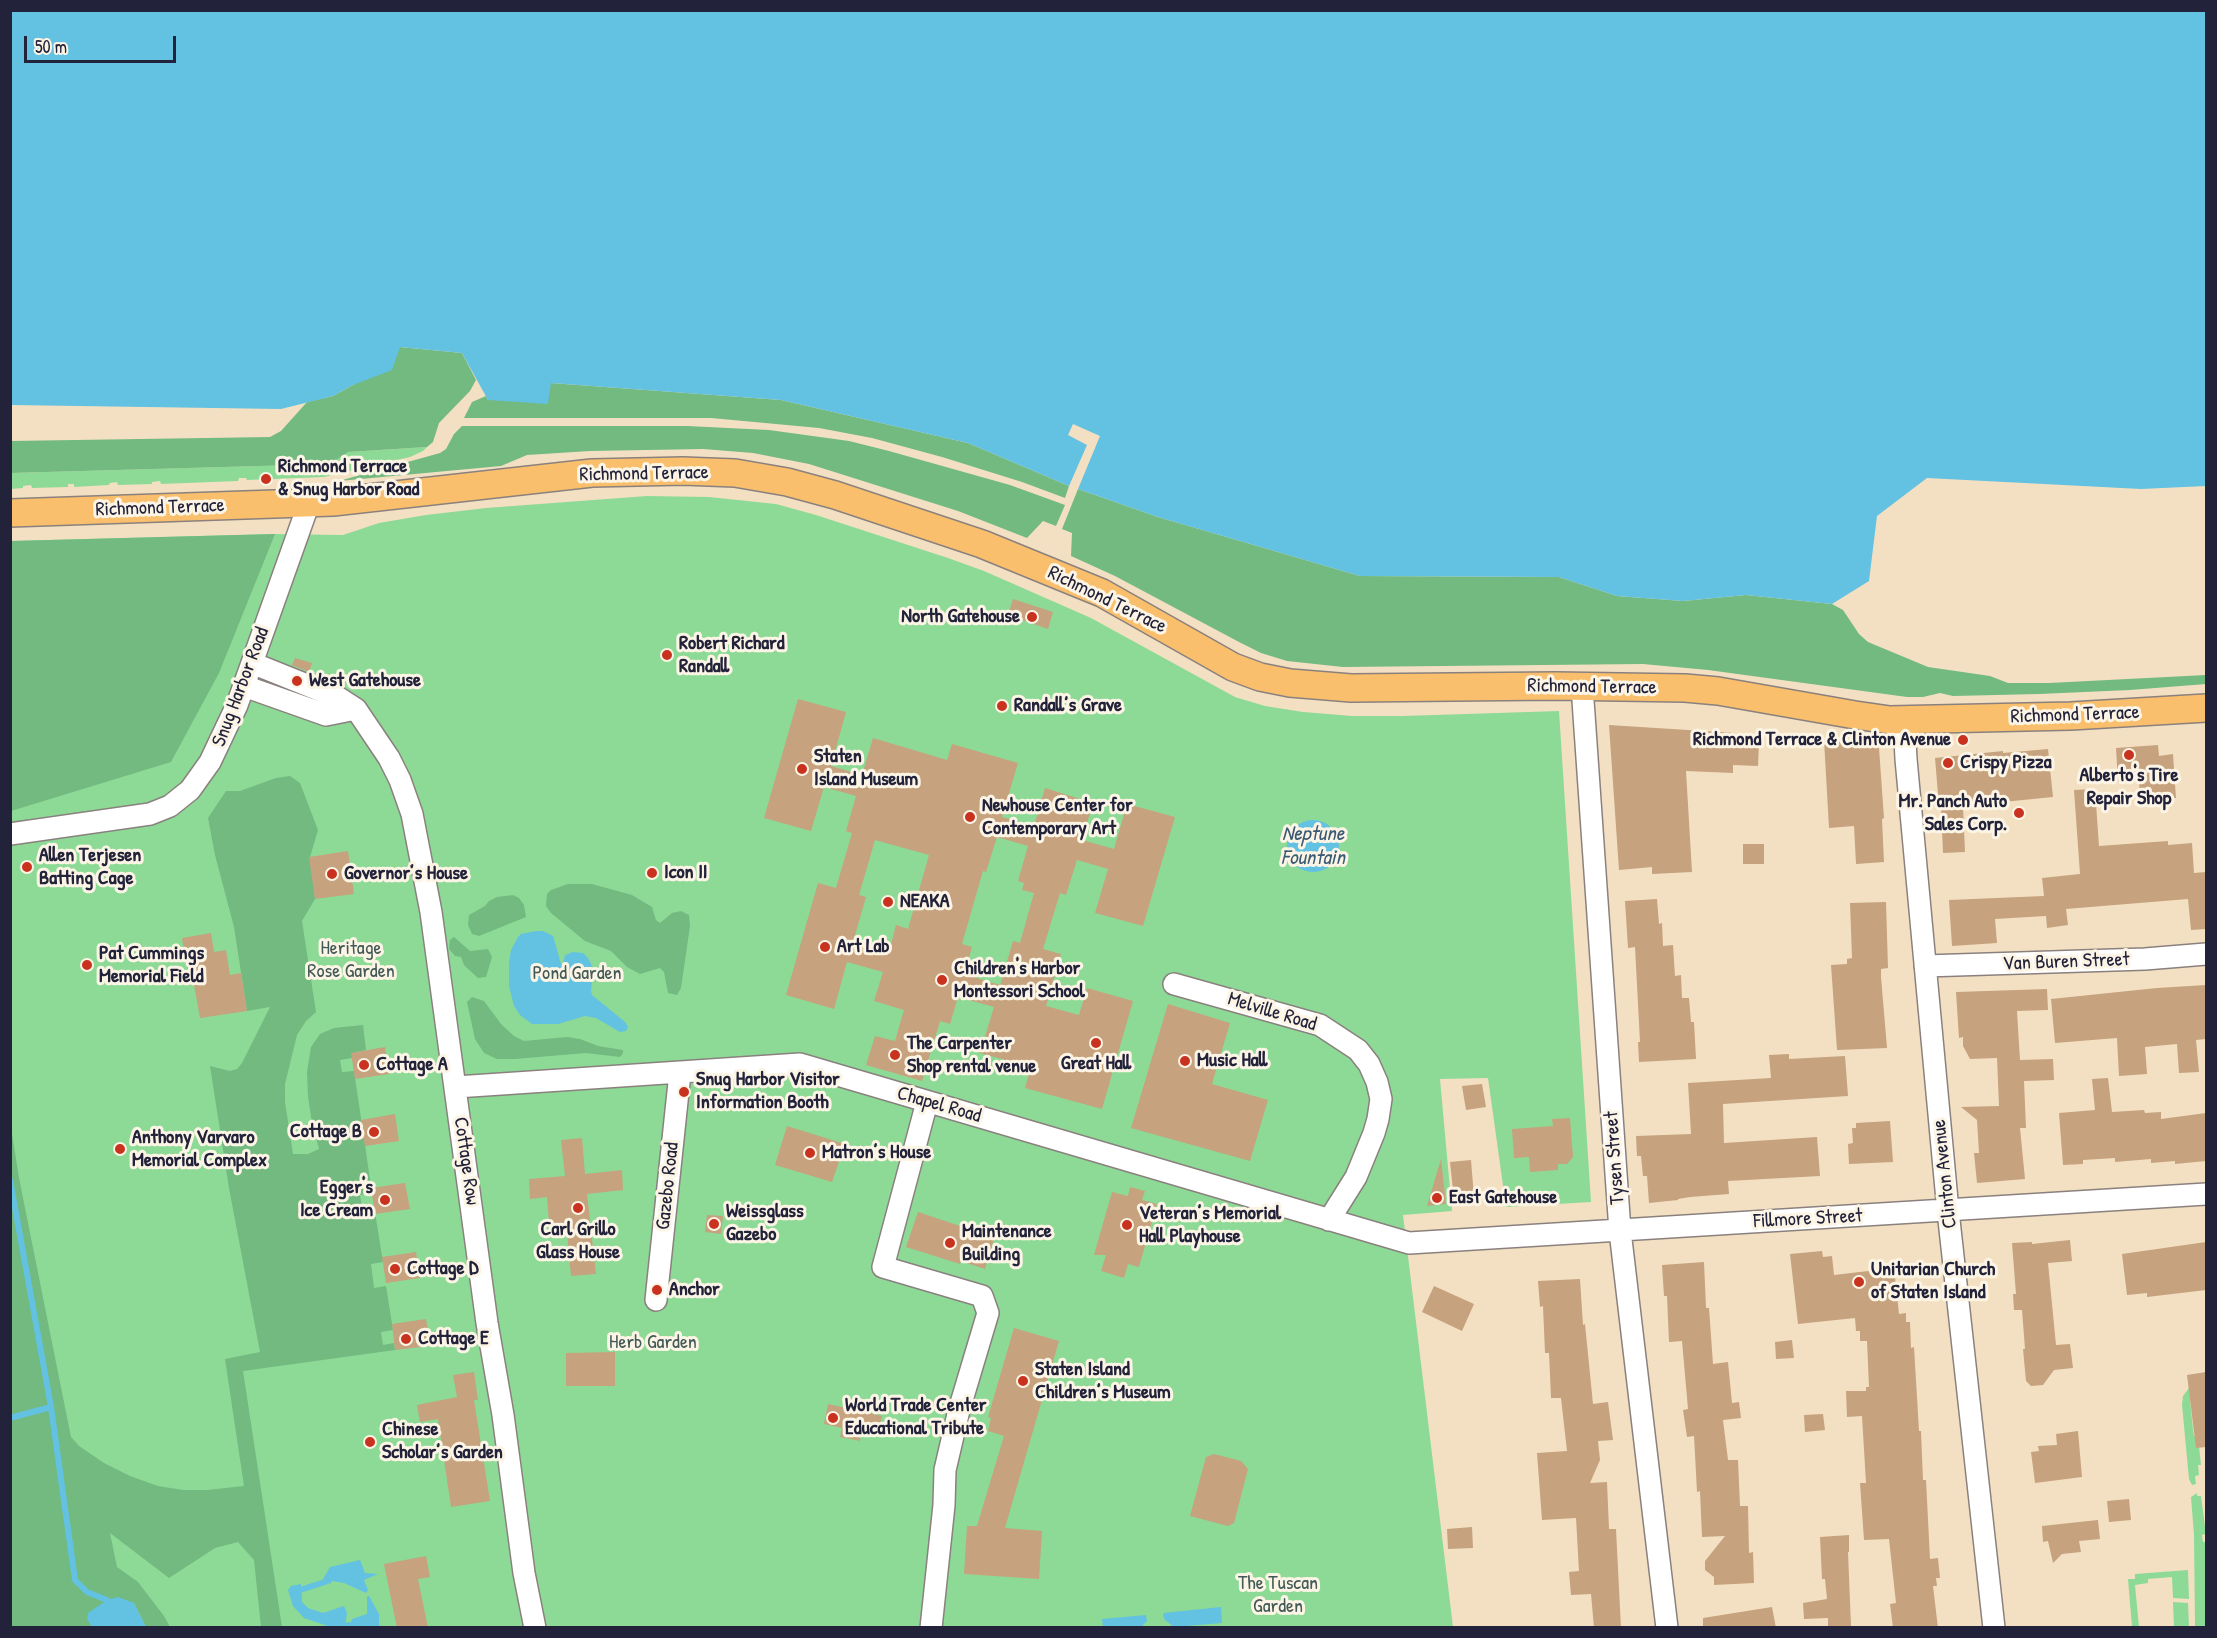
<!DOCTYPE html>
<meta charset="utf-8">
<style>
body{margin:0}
#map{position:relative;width:2217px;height:1638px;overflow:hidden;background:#f3e0c2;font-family:"Patrick Hand",sans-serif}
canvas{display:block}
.frame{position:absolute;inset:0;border:12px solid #22223b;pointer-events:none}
.scale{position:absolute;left:24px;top:36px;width:152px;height:27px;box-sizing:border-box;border:3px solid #22223b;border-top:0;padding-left:8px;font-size:18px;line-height:21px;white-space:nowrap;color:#22223b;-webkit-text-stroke:4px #fcf5e5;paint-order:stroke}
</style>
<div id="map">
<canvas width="2217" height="1638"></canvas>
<div class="frame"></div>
<div class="scale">50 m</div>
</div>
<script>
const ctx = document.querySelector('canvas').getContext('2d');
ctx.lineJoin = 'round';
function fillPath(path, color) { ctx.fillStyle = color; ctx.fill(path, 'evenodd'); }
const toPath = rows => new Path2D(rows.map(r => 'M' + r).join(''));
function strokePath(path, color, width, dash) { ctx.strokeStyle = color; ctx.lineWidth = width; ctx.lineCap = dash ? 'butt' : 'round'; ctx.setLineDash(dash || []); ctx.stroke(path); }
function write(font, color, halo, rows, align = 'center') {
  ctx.font = font + ' "Patrick Hand",sans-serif'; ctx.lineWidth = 6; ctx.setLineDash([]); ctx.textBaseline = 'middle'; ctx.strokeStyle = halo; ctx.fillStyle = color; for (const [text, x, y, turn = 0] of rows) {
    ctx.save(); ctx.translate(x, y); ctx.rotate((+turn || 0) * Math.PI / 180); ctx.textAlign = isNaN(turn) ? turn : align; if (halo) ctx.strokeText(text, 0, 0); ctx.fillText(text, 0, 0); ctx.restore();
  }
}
fillPath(toPath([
 [427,447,423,451,410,457,324,477,247,480,246,478,239,478,238,481,161,484,160,481,152,482,152,484,118,485,117,482,110,483,109,485,74,487,74,484,68,484,68,487,32,488,31,485,23,486,23,488,11,489,10,473,329,464,348,452],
 [647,496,709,497,776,504,816,515,948,558,984,571,1091,618,1235,697,1265,706,1303,712,1352,716,1403,716,1559,711,1591,1202,1506,1207,1488,1078,1440,1079,1452,1211,1403,1215,1453,1627,11,1627,11,541,275,534,343,535,379,523,426,515,486,508],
 [2189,1388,2192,1388,2190,1401,2193,1429,2194,1436,2198,1436,2201,1465,2198,1465,2199,1475,2195,1476,2196,1484,2192,1485,2189,1479,2182,1405,2183,1396],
 [2197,1493,2197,1496,2201,1496,2206,1534,2202,1535,2203,1542,2206,1542,2206,1627,2195,1627,2194,1535,2191,1497],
 [2188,1570,2189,1599,2173,1598,2172,1577,2148,1579,2148,1583,2135,1585,2139,1627,2132,1627,2128,1579,2135,1579,2135,1574],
 [2173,1602,2188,1603,2189,1627,2174,1627]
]), '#8dda97');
fillPath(toPath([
 [400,347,462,353,476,380,470,391,439,423,433,442,427,447,348,452,330,464,11,473,10,441,270,437,281,431,307,402,333,396,353,385],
 [551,383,781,400,968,443,1069,486,1065,498,1022,482,942,457,872,438,819,428,711,418,464,418,472,402,486,396,488,400],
 [462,426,687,426,769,430,849,441,889,451,1010,485,1065,505,1056,526,1043,521,1027,538,958,511,809,464,753,453,703,449,590,451,527,455,501,466,339,481,440,453,446,449,454,434],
 [1078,489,1158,517,1360,576,1559,577,1617,596,1683,601,1746,595,1832,604,1843,610,1859,634,1868,642,1928,667,1990,676,2008,683,2049,683,2206,675,2206,684,2130,690,2039,694,1953,696,1940,693,1923,697,1907,697,1708,670,1643,664,1343,667,1287,661,1261,653,1239,642,1115,576,1071,556,1072,533,1062,529],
 [275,534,219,673,171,762,11,811,11,541],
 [290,776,300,783,318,830,310,857,315,899,302,921,316,1012,306,1021,297,1035,285,1084,285,1102,293,1154,308,1154,319,1149,311,1117,308,1096,307,1072,311,1047,320,1034,334,1028,363,1025,366,1050,352,1053,352,1058,340,1060,342,1072,354,1071,362,1125,350,1127,352,1139,364,1138,372,1193,360,1195,362,1208,374,1206,383,1262,371,1264,374,1288,386,1286,393,1330,381,1332,383,1345,394,1343,395,1350,243,1371,282,1627,261,1627,254,1560,238,1542,215,1548,169,1578,110,1533,117,1567,138,1582,164,1616,170,1627,146,1627,134,1603,92,1626,92,1627,11,1627,10,1121,19,1178,71,1437,79,1446,104,1463,130,1476,158,1486,183,1490,207,1490,244,1486,225,1359,260,1352,229,1188,210,1066,230,1071,237,1069,242,1063,270,1007,247,1011,234,927,215,855,208,818,226,791,240,791,276,778],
 [568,884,592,884,632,895,652,907,656,920,660,923,672,913,681,911,689,915,690,926,681,988,677,995,668,993,664,972,660,968,640,974,627,967,611,951,585,941,551,913,546,906,547,894,551,890],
 [513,895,519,898,524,905,526,917,479,936,472,934,468,925,469,915,485,906,489,901,497,897],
 [454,937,470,951,488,949,492,957,486,977,478,978,464,965,461,957,455,956,449,949,450,940],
 [472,997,484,1001,501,1024,514,1036,524,1041,567,1037,580,1039,598,1046,623,1050,623,1053,620,1057,586,1053,515,1059,497,1059,484,1053,475,1039,467,1002]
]), '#72ba80');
fillPath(toPath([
 [10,11,2206,11,2206,486,2141,489,1927,478,1877,516,1869,581,1832,604,1746,595,1683,601,1617,596,1559,577,1360,576,1158,517,1078,489,1100,436,1073,424,1068,435,1087,445,1069,486,968,443,781,400,551,383,548,404,488,400,462,353,400,347,392,370,353,385,333,396,281,409,11,405],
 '1287 846a26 26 0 1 1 52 0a26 26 0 1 1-52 0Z',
 [536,931,543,931,553,936,561,964,563,964,565,955,573,952,583,953,588,958,593,968,591,991,592,995,625,1022,628,1027,626,1031,620,1032,596,1018,585,1016,558,1024,532,1024,520,1015,514,1006,509,986,509,962,511,950,518,937,521,934],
 [360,1560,365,1573,378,1574,364,1580,368,1590,366,1593,344,1583,332,1581,330,1584,322,1581,330,1567],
 [301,1584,302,1602,308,1608,323,1613,344,1606,347,1613,345,1627,331,1627,304,1618,293,1606,288,1590,291,1586],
 [367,1596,369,1596,379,1614,379,1627,350,1627,352,1619,367,1614],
 [118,1597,134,1603,146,1627,92,1627,87,1619,88,1613,107,1600],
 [1221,1607,1222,1623,1174,1627,1164,1619,1163,1613],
 [1146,1615,1147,1621,1141,1627,1103,1627,1102,1619]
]), '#63c1e1');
strokePath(toPath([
 [10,1180,51,1407,75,1580,87,1592,107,1600],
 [10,1418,51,1407],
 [300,1590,325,1582],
 [346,1626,350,1625]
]), '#63c1e1', 6);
fillPath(toPath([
 [1013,599,1053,612,1048,629,1008,615],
 [295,658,312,663,309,672,292,665],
 [798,699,846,712,831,766,862,775,873,738,947,760,952,744,1018,763,1002,817,1034,826,1045,788,1093,803,1082,840,1114,849,1127,804,1175,817,1143,926,1095,913,1108,869,1077,860,1066,895,1060,893,1043,949,1061,954,1046,1006,1079,1015,1087,988,1133,1001,1102,1109,1025,1088,1031,1067,980,1053,994,1007,958,997,950,1024,940,1021,922,1081,866,1065,875,1036,895,1041,904,1010,874,1001,883,972,847,962,834,1009,786,995,818,883,836,888,852,833,846,831,856,796,824,787,811,831,764,818],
 [997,837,1028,846,1018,881,1024,883,1022,890,1034,893,1020,943,1013,941,1000,985,964,974,972,947,962,944,983,871,986,872],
 [875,840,929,855,908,929,896,925,889,952,853,942,866,897,859,895],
 [1609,725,1735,733,1734,741,1759,743,1758,766,1733,765,1733,773,1686,771,1692,872,1652,874,1652,867,1619,870],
 [1824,740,1879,748,1884,818,1882,819,1884,862,1856,864,1854,826,1829,828],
 [2158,745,2159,756,2173,754,2176,798,2161,799,2162,802,2140,803,2139,781,2118,782,2116,748],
 [2048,749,2053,797,1963,806,1965,852,1943,853,1941,805,1939,806,1935,758,2003,751,2003,753],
 [2095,789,2099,846,2168,841,2168,845,2192,843,2194,873,2206,872,2206,929,2191,930,2188,899,2066,909,2068,925,2047,928,2046,916,1995,919,1997,943,1952,946,1949,900,2044,896,2042,878,2080,874,2074,790],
 [1743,844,1764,844,1764,864,1743,864],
 [348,851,354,894,315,899,309,857],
 [1657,899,1659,924,1662,923,1663,946,1673,945,1675,976,1681,975,1682,998,1689,998,1691,1022,1694,1022,1696,1059,1639,1062,1638,1042,1640,1042,1635,947,1628,948,1625,901],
 [1886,902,1888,968,1881,969,1881,977,1887,1048,1837,1050,1831,965,1847,964,1847,959,1852,958,1850,903],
 [211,933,214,952,226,950,230,975,241,973,247,1011,200,1018,194,985,190,985,182,938],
 [2206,985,2206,1039,2196,1040,2199,1072,2179,1073,2177,1044,2145,1047,2147,1074,2119,1076,2117,1038,2055,1043,2051,999,2157,988],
 [2047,989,2048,1010,2017,1011,2020,1060,2053,1059,2054,1080,2024,1081,2026,1128,2020,1128,2025,1179,1977,1183,1974,1153,1979,1153,1977,1120,1961,1107,1999,1106,1997,1058,1970,1059,1963,1046,1963,1037,1959,1038,1956,992],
 [1168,1004,1230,1023,1212,1084,1268,1100,1250,1161,1131,1128],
 [385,1047,389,1074,355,1079,351,1053],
 [1789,1054,1789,1059,1845,1056,1848,1096,1723,1104,1724,1143,1817,1137,1820,1176,1728,1181,1729,1194,1690,1197,1678,1199,1678,1200,1649,1203,1647,1176,1643,1176,1641,1156,1637,1156,1636,1136,1691,1134,1688,1083,1771,1078,1769,1055],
 [2108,1078,2112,1112,2144,1110,2145,1113,2161,1112,2161,1119,2206,1113,2206,1161,2175,1164,2175,1161,2151,1163,2151,1159,2115,1162,2115,1158,2083,1160,2083,1164,2063,1165,2059,1113,2095,1110,2092,1079],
 [1482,1084,1486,1107,1466,1110,1462,1086],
 [395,1114,399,1141,365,1146,361,1120],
 [1570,1118,1573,1157,1567,1164,1558,1164,1558,1170,1530,1172,1529,1157,1514,1158,1512,1129,1553,1126,1552,1119],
 [1890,1121,1893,1162,1849,1164,1848,1144,1853,1143,1852,1128,1856,1128,1856,1123],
 [787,1126,845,1144,832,1182,775,1165],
 [582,1138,585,1174,622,1170,623,1190,587,1194,596,1274,571,1276,567,1234,550,1235,547,1197,530,1199,529,1179,565,1176,561,1140],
 [1441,1159,1446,1204,1427,1206],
 [1471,1160,1474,1197,1454,1199,1450,1162],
 [405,1183,410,1209,375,1214,371,1188],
 [1130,1187,1145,1191,1142,1200,1157,1204,1139,1267,1128,1264,1124,1278,1101,1271,1106,1255,1094,1255,1112,1192,1128,1196],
 [918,1212,972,1230,971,1232,994,1239,985,1269,961,1261,960,1264,906,1247],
 [707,1215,723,1216,721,1234,705,1232],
 [2070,1240,2072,1261,2048,1263,2056,1345,2070,1344,2073,1368,2054,1370,2043,1385,2031,1386,2026,1381,2023,1349,2025,1349,2022,1310,2014,1310,2013,1294,2016,1294,2012,1243,2032,1242,2032,1244],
 [2206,1242,2206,1290,2147,1297,2147,1293,2127,1295,2122,1254],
 [1822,1251,1823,1257,1832,1256,1834,1275,1894,1268,1899,1314,1906,1313,1906,1322,1910,1322,1911,1348,1914,1347,1919,1431,1921,1431,1923,1480,1926,1480,1930,1559,1938,1558,1940,1578,1936,1578,1937,1586,1933,1586,1938,1628,1893,1628,1890,1604,1896,1603,1889,1539,1864,1540,1860,1483,1866,1483,1862,1416,1847,1417,1846,1391,1866,1391,1866,1387,1869,1387,1867,1341,1860,1341,1860,1331,1856,1331,1855,1318,1798,1324,1790,1254],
 [416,1252,420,1278,386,1283,382,1257],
 [1704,1262,1706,1308,1709,1308,1713,1364,1728,1362,1732,1403,1739,1402,1741,1418,1723,1420,1728,1460,1738,1460,1740,1506,1748,1506,1749,1553,1753,1552,1754,1583,1714,1585,1714,1577,1705,1570,1705,1561,1725,1536,1702,1537,1700,1491,1697,1492,1694,1436,1687,1437,1683,1410,1688,1409,1682,1341,1669,1342,1667,1296,1664,1296,1662,1265],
 [1580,1279,1583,1325,1585,1324,1593,1404,1608,1402,1613,1440,1598,1441,1600,1460,1590,1483,1607,1482,1609,1529,1616,1529,1621,1628,1594,1628,1591,1594,1571,1595,1569,1572,1579,1571,1576,1518,1542,1520,1537,1453,1567,1451,1561,1398,1551,1398,1549,1353,1545,1353,1543,1306,1540,1307,1538,1281],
 [1434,1286,1474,1304,1462,1331,1422,1312],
 [426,1319,430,1346,395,1350,392,1324],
 [1014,1328,1059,1341,1005,1528,1042,1531,1039,1579,964,1574,967,1526,977,1526,1004,1436,988,1431,991,1418,988,1417],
 [1792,1340,1794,1358,1776,1359,1775,1342],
 [615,1352,615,1386,566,1386,566,1353],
 [474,1372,478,1400,474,1400,490,1501,451,1507,438,1419,420,1422,417,1405,457,1397,453,1375],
 [2206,1372,2206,1447,2196,1448,2187,1375],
 [848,1400,867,1404,865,1412,882,1416,878,1436,861,1432,860,1441,840,1437,842,1428,824,1424,828,1404,846,1408],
 [1823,1414,1825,1430,1805,1432,1804,1415],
 [2078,1431,2082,1477,2035,1483,2031,1452,2039,1451,2038,1446,2057,1445,2056,1434],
 [1214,1454,1241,1461,1248,1469,1234,1523,1228,1526,1190,1516,1206,1457],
 [2129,1499,2131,1520,2109,1522,2107,1501],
 [2098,1520,2100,1539,2079,1541,2081,1552,2062,1554,2053,1563,2048,1541,2043,1542,2042,1526],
 [1472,1527,1473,1548,1448,1549,1447,1529],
 [1849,1535,1849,1552,1848,1552,1851,1626,1828,1628,1828,1618,1804,1619,1803,1603,1827,1599,1825,1579,1822,1579,1820,1537],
 [426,1556,430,1577,418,1579,428,1628,397,1628,384,1564],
 [1772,1607,1776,1628,1703,1628,1703,1618]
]), '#c6a27e');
const minor = toPath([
 [252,663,339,698,356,709,389,758,400,780,412,814,431,912,487,1323,503,1415,524,1573,535,1628],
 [244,686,326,715,356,709],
 [1582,686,1620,1231,1667,1628],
 [1904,720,1906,759,1948,1211,1994,1628],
 [10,834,150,814,170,806,190,790,210,762,237,705,309,503],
 [1925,966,2145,959,2206,954],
 [1174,984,1320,1025,1358,1050,1369,1064,1377,1082,1381,1099,1378,1119,1374,1133,1356,1177,1329,1220],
 [456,1087,800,1064,1409,1243,2206,1194],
 [927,1102,883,1267,982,1296,988,1313,959,1410,945,1470,944,1505,931,1628],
 [656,1300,680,1073]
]);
const major = toPath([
 [10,513,333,502,592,473,683,471,735,473,787,482,835,495,982,544,1102,593,1233,667,1260,677,1290,683,1351,688,1556,686,1685,688,1718,691,1855,715,1890,720,2071,716,2206,708]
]);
strokePath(minor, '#8a817e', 24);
strokePath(major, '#8a817e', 30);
strokePath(minor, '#fff', 21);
strokePath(major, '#f9bf6c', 27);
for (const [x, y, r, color] of [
 [266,479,6,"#c8321e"],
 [1032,617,6,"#c8321e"],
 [667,655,6,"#c8321e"],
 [297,681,6,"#c8321e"],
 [1002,706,6,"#c8321e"],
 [1963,740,6,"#c8321e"],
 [2129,755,6,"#c8321e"],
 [1948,763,6,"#c8321e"],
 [802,769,6,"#c8321e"],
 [2019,813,6,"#c8321e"],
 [970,817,6,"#c8321e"],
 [27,867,6,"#c8321e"],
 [652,873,6,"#c8321e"],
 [332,874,6,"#c8321e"],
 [888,902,6,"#c8321e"],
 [825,947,6,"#c8321e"],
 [87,965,6,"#c8321e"],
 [942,980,6,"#c8321e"],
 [1096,1043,6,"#c8321e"],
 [895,1055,6,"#c8321e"],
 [1185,1061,6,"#c8321e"],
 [364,1065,6,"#c8321e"],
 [684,1092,6,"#c8321e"],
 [374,1132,6,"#c8321e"],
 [120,1149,6,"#c8321e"],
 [810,1153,6,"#c8321e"],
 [1437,1198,6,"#c8321e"],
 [385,1200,6,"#c8321e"],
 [578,1208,6,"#c8321e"],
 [714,1224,6,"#c8321e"],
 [1127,1225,6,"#c8321e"],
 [950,1243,6,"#c8321e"],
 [395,1269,6,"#c8321e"],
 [1859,1282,6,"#c8321e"],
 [657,1290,6,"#c8321e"],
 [406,1339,6,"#c8321e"],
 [1023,1381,6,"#c8321e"],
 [833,1418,6,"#c8321e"],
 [370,1442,6,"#c8321e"]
]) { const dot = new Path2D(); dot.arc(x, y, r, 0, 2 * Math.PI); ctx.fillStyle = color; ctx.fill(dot); strokePath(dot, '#fcf5e5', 2); }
write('bold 20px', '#22223b', '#fcf5e5', [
 ["Richmond Terrace",278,467],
 ["& Snug Harbor Road",278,490],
 ["North Gatehouse",1020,617,"right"],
 ["Robert Richard",679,644],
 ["Randall",679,667],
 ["West Gatehouse",309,681],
 ["Randall’s Grave",1014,706],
 ["Richmond Terrace & Clinton Avenue",1951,740,"right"],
 ["Staten",814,757],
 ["Island Museum",814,780],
 ["Crispy Pizza",1960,763],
 ["Alberto's Tire",2129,776,"center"],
 ["Repair Shop",2129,799,"center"],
 ["Mr. Panch Auto",2007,802,"right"],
 ["Sales Corp.",2007,825,"right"],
 ["Newhouse Center for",982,806],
 ["Contemporary Art",982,829],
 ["Allen Terjesen",39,856],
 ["Batting Cage",39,879],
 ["Icon II",664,873],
 ["Governor’s House",344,874],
 ["NEAKA",900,902],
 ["Art Lab",837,947],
 ["Pat Cummings",99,954],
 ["Memorial Field",99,977],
 ["Children's Harbor",954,969],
 ["Montessori School",954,992],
 ["The Carpenter",907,1044],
 ["Shop rental venue",907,1067],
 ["Music Hall",1197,1061],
 ["Great Hall",1096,1064,"center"],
 ["Cottage A",376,1065],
 ["Snug Harbor Visitor",696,1080],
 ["Information Booth",696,1103],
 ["Cottage B",362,1132,"right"],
 ["Anthony Varvaro",132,1138],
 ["Memorial Complex",132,1161],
 ["Matron’s House",822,1153],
 ["Egger's",373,1188,"right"],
 ["Ice Cream",373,1211,"right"],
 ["East Gatehouse",1449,1198],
 ["Weissglass",726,1212],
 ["Gazebo",726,1235],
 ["Veteran’s Memorial",1139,1214],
 ["Hall Playhouse",1139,1237],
 ["Carl Grillo",578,1230,"center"],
 ["Glass House",578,1253,"center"],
 ["Maintenance",962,1232],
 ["Building",962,1255],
 ["Cottage D",407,1269],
 ["Unitarian Church",1871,1270],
 ["of Staten Island",1871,1293],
 ["Anchor",669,1290],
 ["Cottage E",418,1339],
 ["Staten Island",1035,1370],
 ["Children’s Museum",1035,1393],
 ["World Trade Center",845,1406],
 ["Educational Tribute",845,1429],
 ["Chinese",382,1430],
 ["Scholar’s Garden",382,1453]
], 'left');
write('20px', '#22223b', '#fcf5e5', [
 ["Richmond Terrace",644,474,-1],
 ["Richmond Terrace",160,508,-2],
 ["Richmond Terrace",1107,600,26],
 ["Snug Harbor Road",241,687,-69],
 ["Richmond Terrace",1592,687,1],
 ["Richmond Terrace",2075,715,-2],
 ["Van Buren Street",2066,962,-2],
 ["Melville Road",1272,1012,17],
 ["Chapel Road",939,1105,16],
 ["Tysen Street",1615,1158,-94],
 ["Cottage Row",466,1161,82],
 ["Clinton Avenue",1945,1174,-96],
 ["Gazebo Road",668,1186,-84],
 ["Fillmore Street",1808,1219,-3]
]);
write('20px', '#425957', '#fcf5e5', [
 ["Heritage",351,949],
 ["Rose Garden",351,972],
 ["Pond Garden",577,974],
 ["Herb Garden",653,1343],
 ["The Tuscan",1278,1584],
 ["Garden",1278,1607]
]);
write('italic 21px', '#395a75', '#fcf5e5', [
 ["Neptune",1313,834],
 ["Fountain",1313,858]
]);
</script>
